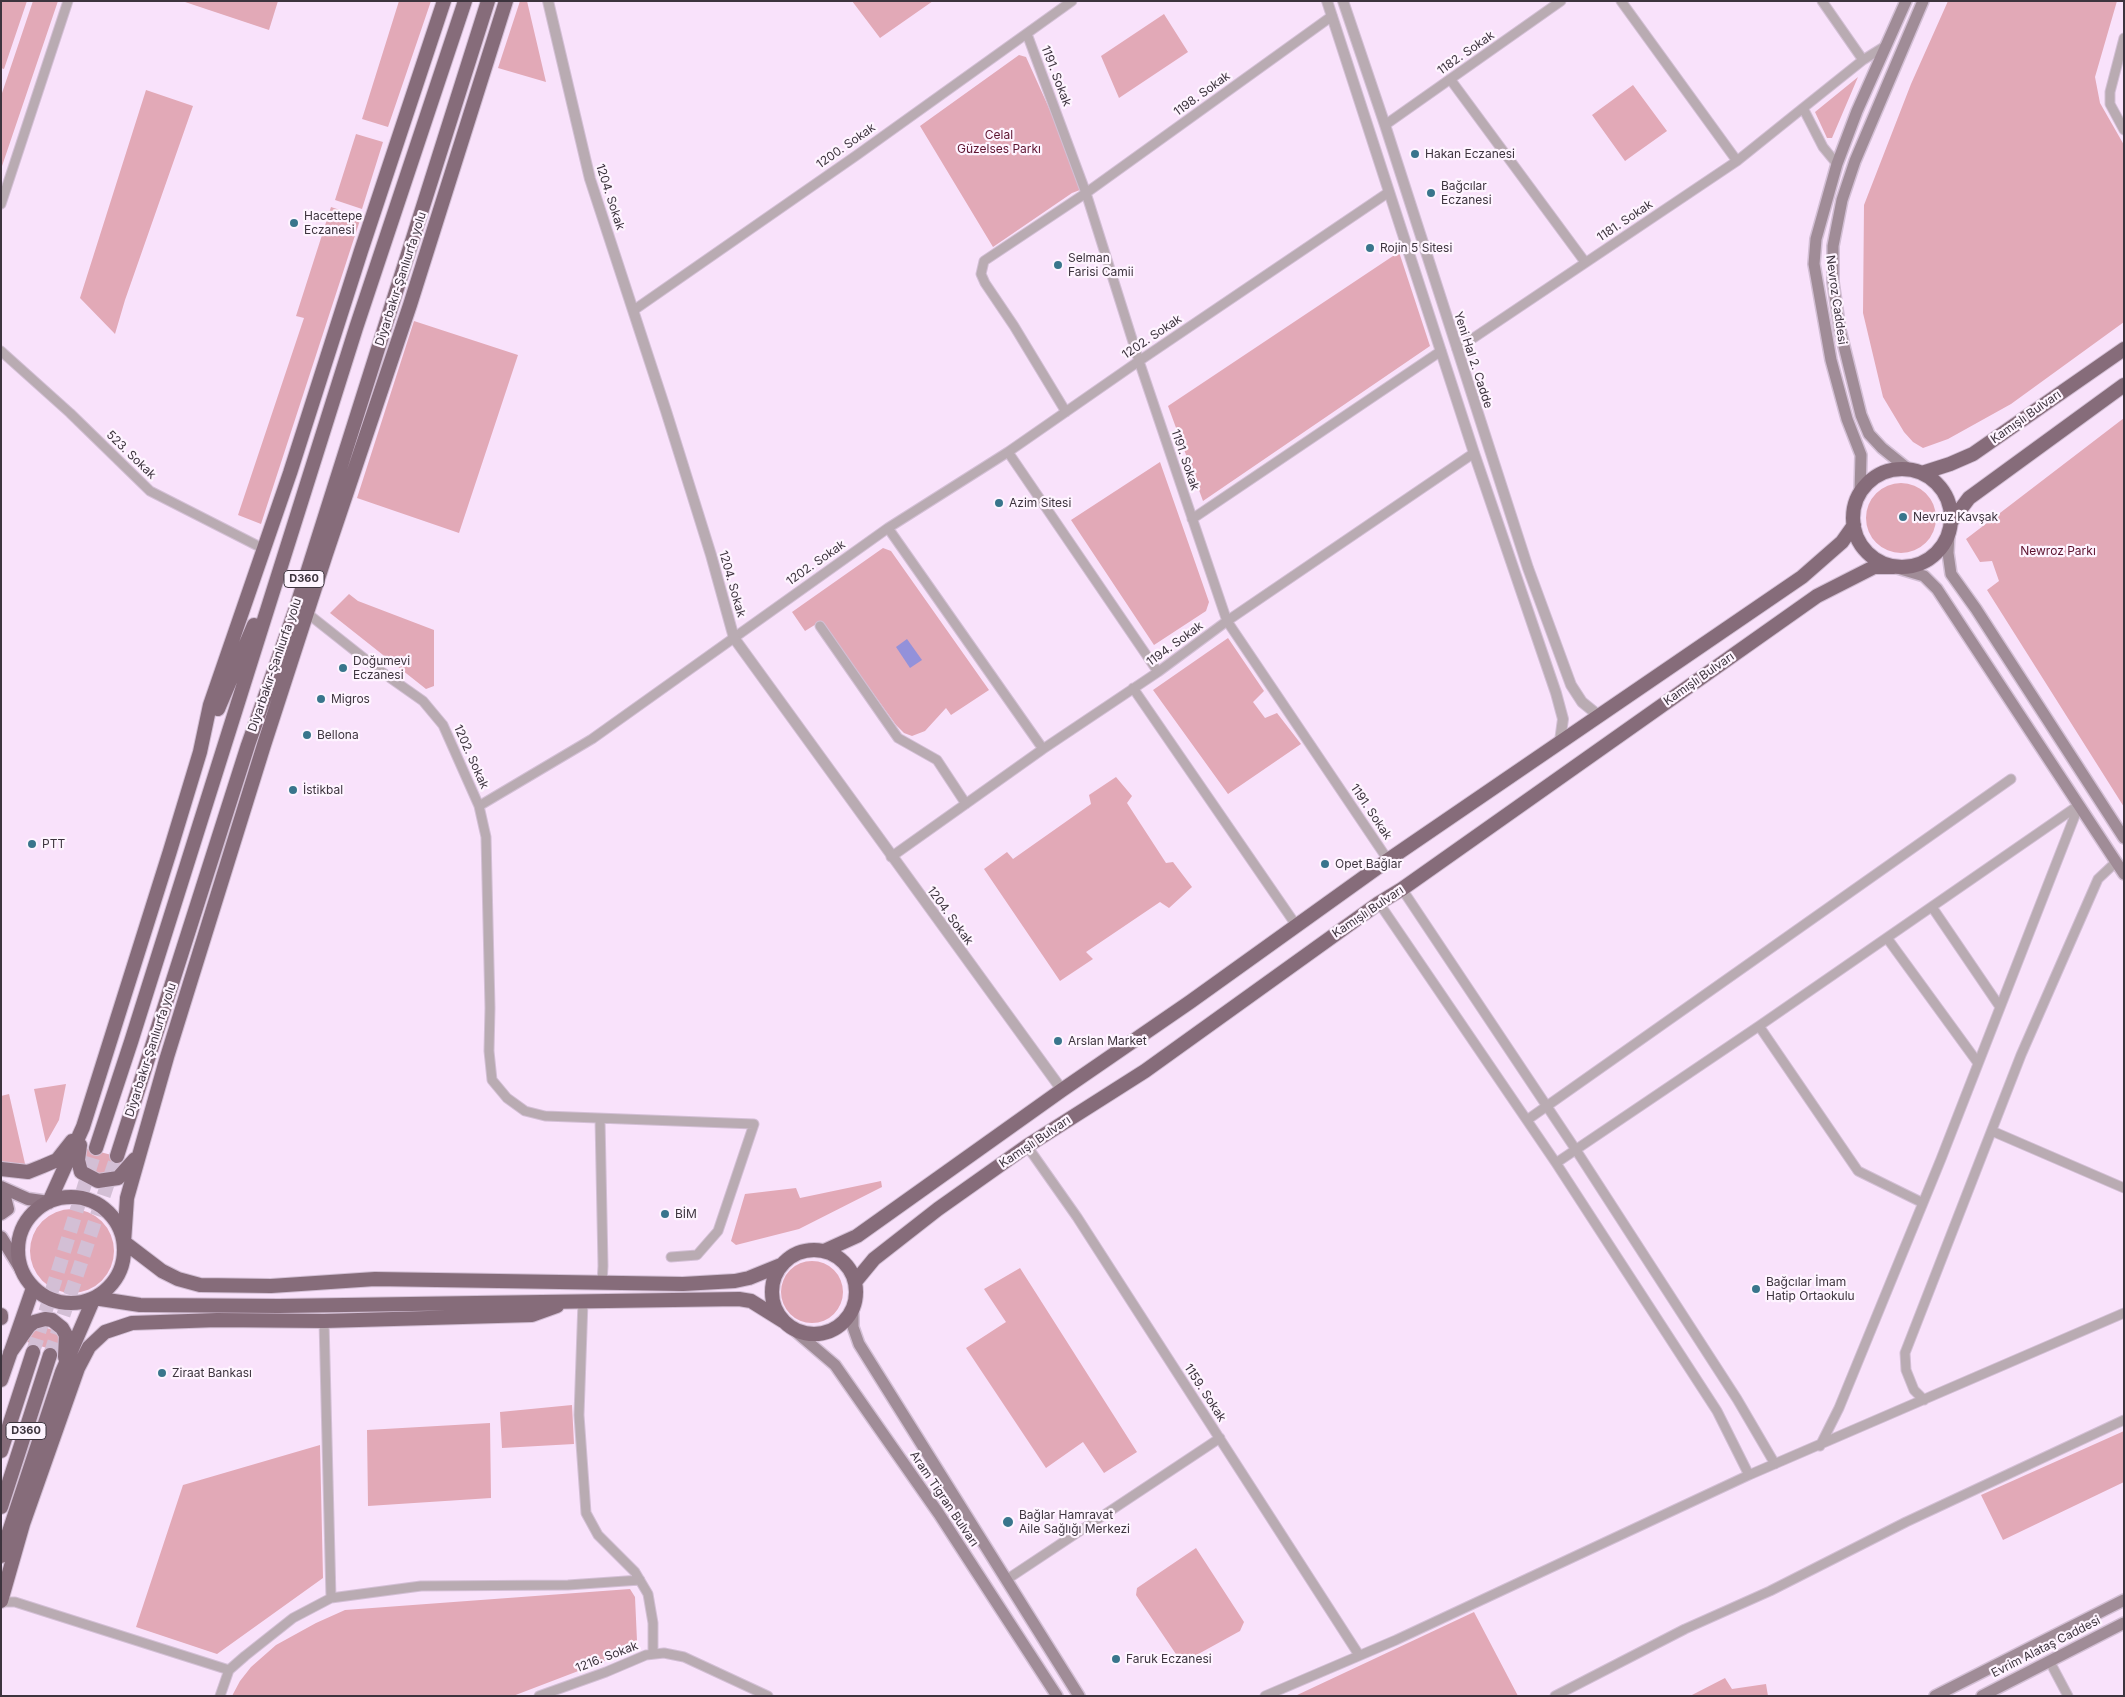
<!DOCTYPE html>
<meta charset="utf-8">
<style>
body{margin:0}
#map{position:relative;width:2125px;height:1697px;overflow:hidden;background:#f9e2fb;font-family:Inter,sans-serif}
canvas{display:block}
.frame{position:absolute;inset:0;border:2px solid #3d343e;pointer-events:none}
</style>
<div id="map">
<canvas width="2125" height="1697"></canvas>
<div class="frame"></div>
</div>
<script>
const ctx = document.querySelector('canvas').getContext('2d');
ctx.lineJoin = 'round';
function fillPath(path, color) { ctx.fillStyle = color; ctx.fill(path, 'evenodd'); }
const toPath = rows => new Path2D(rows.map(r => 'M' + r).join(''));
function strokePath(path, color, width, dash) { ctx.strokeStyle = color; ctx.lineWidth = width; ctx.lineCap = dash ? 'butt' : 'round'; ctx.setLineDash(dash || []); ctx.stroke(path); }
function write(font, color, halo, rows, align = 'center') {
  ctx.font = font + ' Inter,sans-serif'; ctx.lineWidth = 4.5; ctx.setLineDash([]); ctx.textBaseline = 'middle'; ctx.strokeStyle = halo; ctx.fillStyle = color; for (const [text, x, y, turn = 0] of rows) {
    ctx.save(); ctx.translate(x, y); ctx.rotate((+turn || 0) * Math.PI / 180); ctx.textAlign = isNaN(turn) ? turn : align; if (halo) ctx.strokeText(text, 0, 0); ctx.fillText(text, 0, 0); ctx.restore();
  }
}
fillPath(toPath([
 [1,1,27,1,4,69,1,68],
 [33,1,58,1,1,169,1,96],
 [182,1,278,1,269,30],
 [399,1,431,1,388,127,362,119],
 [520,1,527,1,546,82,498,68],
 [852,1,933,1,880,38],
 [1948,1,2117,1,2095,77,2100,103,2124,145,2124,322,2011,404,1948,439,1923,448,1913,442,1904,432,1883,397,1863,313,1864,205,1911,84],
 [1164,14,1188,52,1119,98,1101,56],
 [1019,55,1026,57,1085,188,1072,193,993,247,920,126],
 [1858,77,1832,138,1827,138,1815,112],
 [1633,85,1667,131,1625,161,1592,115],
 [146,90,193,106,125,300,115,334,80,298],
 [356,134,383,142,362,209,335,200],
 [331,207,361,217,261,524,238,515,304,318,296,316],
 [1399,252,1430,346,1203,501,1168,406],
 [414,321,518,355,459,533,357,498],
 [2124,418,2124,807,1987,590,1999,581,1992,561,1980,562,1966,539],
 [1160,462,1209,602,1206,611,1154,645,1071,520],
 '1866 518a35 35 0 1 1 70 0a35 35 0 1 1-70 0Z',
 [883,548,891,551,989,690,951,715,946,708,925,731,912,736,904,733,896,725,821,621,805,631,792,612],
 [349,594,358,601,434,630,434,686,426,689,330,613],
 [1228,638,1264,691,1253,702,1265,718,1277,713,1301,744,1228,794,1153,690],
 [1116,777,1132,796,1127,803,1166,863,1173,862,1192,887,1169,908,1160,902,1086,952,1093,959,1060,981,984,869,1007,852,1013,859,1091,804,1089,795],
 [66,1084,59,1120,46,1143,34,1089],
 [9,1094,26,1168,1,1164,1,1096],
 [85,1148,123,1158,118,1167,111,1174,100,1175,92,1171,86,1163],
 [881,1181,882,1187,799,1229,736,1245,731,1241,745,1194,796,1188,800,1198],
 '30 1251a42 42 0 1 1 84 0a42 42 0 1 1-84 0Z',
 '781 1292a31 31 0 1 1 62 0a31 31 0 1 1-62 0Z',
 [1020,1268,1137,1452,1104,1473,1083,1442,1046,1468,966,1348,1006,1322,984,1289],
 [42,1326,55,1331,61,1341,60,1352,24,1341,31,1329],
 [572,1405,574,1444,502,1448,500,1412],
 [490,1423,491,1498,368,1506,367,1430],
 [2124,1431,2124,1482,2003,1540,1981,1495],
 [320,1445,323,1578,217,1654,136,1627,183,1485],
 [1196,1548,1244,1622,1240,1631,1182,1663,1136,1595,1137,1588],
 [630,1589,635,1597,637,1641,628,1652,513,1696,232,1696,240,1681,251,1667,276,1645,316,1623,345,1610],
 [1474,1612,1518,1696,1295,1696],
 [1725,1678,1732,1689,1766,1684,1768,1696,1690,1696]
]), '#e2a9b7');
fillPath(toPath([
 [907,639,922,660,910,668,896,647]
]), '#9391da');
strokePath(toPath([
 [33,1352,96,1148],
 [50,1355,117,1156]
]), '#d3bfd5', 14, [14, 7]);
const minor = toPath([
 [1621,1,1737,161],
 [1822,1,1863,60],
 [1027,34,1086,193,1139,361,1227,621,1388,860],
 [2124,38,2110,92,2110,104,2124,130],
 [1450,79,1585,262],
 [1385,125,1561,1],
 [1837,164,1823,147,1803,108,1863,60,1887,45],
 [1,204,68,1],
 [634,310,857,155,1072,1],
 [1457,349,1737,161,1803,108],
 [1,351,70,413,150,491,264,549],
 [1066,412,1014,326,985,283,981,274,984,261,1086,193,1332,16],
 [1008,452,1158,672],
 [1192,519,1441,351],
 [888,528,1043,749],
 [307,613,379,670,423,701,443,725,479,806,592,739,888,528,1008,452,1139,361,1389,192],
 [820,626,898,738,937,760,966,804],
 [1133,688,1296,925],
 [479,806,486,837,490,1008,489,1051,492,1080,507,1098,525,1111,545,1116,754,1124,718,1231,697,1255,671,1257],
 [891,857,1043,749,1158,672,1227,621,1474,453],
 [1402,889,1576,1150,1737,1399,1775,1464],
 [1379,903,1556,1163,1717,1411,1749,1475],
 [1932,907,2000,1007],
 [1887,938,1978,1063],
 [1759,1026,1858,1171,1923,1203],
 [600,1119,603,1266,602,1283],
 [1527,1120,2011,779],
 [1992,1131,2124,1188],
 [1027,1146,1077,1217,1359,1655],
 [1556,1163,1759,1026,2079,805],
 [583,1301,579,1415,586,1513,598,1535,635,1572,648,1594,653,1623,653,1654],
 [324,1321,331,1598],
 [1924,1400,1914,1390,1906,1370,1905,1353,2021,1055,2098,879,2116,862],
 [1820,1446,1839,1408,1941,1159,2079,805],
 [1006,1580,1220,1438],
 [1,1602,15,1602,229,1670],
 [2050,1662,2068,1696],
 [220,1696,229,1670,245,1656,293,1618,331,1598,421,1586,568,1585,640,1580],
 [539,1696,606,1672,646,1655,664,1653,684,1657,768,1696],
 [1265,1696,1396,1640,1749,1475,2124,1313],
 [1555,1696,1685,1629,1770,1591,1906,1522,2124,1420]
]);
const tertiary = toPath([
 [548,1,590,179,666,411,711,555,734,638,1062,1090],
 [1327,1,1474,453,1556,693,1563,719,1560,741],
 [1343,1,1385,125,1528,568,1571,685,1582,702,1598,715]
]);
const secondary = toPath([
 [1908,469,1882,448,1869,434,1861,415,1840,330,1833,282,1833,246,1842,200,1855,161,1923,1],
 [1860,494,1861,455,1847,419,1831,360,1814,264,1816,239,1837,164,1857,111,1906,1],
 [1949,533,1948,553,1951,574,1976,609,2124,838],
 [1894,567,1924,576,1937,589,2124,874],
 [853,1308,853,1327,859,1344,1079,1696],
 [794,1330,835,1365,939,1514,1057,1696],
 [1935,1696,2124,1600],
 [1982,1696,2124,1623]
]);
const primary = toPath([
 [1,1187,28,1199,49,1202],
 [1,1214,8,1209,3,1189],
 [1,1237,22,1271]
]);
const trunk = toPath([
 [506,1,410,305,326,554,264,745,167,1057,127,1198,124,1242,162,1271,178,1279,200,1285,271,1286,375,1279,683,1284,735,1281,749,1278,781,1265],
 '1853 518a49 49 0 1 1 98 0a49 49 0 1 1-98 0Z',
 [1922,473,1950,464,1973,454,2124,349],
 [1951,522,1969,498,2124,385],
 [218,709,254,625],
 [80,1145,78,1160,81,1172,98,1181,118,1178,135,1159],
 [96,1148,131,1042,356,328,465,1],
 [117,1156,248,745,296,608,488,1],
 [1,1169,28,1172,43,1166,57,1160,72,1141],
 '18 1250a53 53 0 1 1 106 0a53 53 0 1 1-106 0Z',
 [49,1202,83,1127,170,851,200,752,210,705,290,473,361,251,444,1],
 '772 1292a42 42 0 1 1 84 0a42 42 0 1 1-84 0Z',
 [824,1251,857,1236,1062,1090,1190,1002,1388,860,1802,577,1842,542,1854,525],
 [855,1282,874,1259,938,1209,1027,1146,1145,1071,1379,903,1402,889,1817,596,1874,567,1894,567],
 [1,1315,1,1318],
 [10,1353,29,1326,34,1322,45,1319,52,1320,62,1328,66,1335,65,1357],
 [1,1380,33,1288],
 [1,1451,33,1352],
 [1,1507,50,1355],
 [1,1556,62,1372,94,1298,140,1305,279,1306,739,1299,751,1301,783,1321],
 [1,1601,23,1524,78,1368,89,1347,105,1332,132,1323,217,1320,324,1321,532,1315,557,1306]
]);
strokePath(minor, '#d3bfd5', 11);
strokePath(tertiary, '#d3bfd5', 12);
strokePath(secondary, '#d3bfd5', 14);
strokePath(primary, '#d3bfd5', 15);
strokePath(trunk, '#d3bfd5', 16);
strokePath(minor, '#b9abb2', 9);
strokePath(tertiary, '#b9abb2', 10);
strokePath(secondary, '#a08c97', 11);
strokePath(primary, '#8e7583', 12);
strokePath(trunk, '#866c7a', 14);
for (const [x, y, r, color] of [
 [1415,154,5,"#39758c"],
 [1431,193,5,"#39758c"],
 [294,223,5,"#39758c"],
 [1370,248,5,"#39758c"],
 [1058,265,5,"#39758c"],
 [999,503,5,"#39758c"],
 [1903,517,5,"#39758c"],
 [343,668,5,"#39758c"],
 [321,699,5,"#39758c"],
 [307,735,5,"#39758c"],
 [293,790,5,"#39758c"],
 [32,844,5,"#39758c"],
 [1325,864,5,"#39758c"],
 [1058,1041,5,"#39758c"],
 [665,1214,5,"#39758c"],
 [1756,1289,5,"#39758c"],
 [162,1373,5,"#39758c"],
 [1008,1522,6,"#39758c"],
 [1116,1659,5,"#39758c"]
]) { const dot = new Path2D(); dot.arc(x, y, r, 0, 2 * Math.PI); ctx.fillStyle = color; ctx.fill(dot); strokePath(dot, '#fef4ff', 2); }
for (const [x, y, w] of [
 [304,579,40],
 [26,1431,40]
]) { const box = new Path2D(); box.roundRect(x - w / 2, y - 8.5, w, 17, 4); ctx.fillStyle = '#fef4ff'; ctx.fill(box); strokePath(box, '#3d343e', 1); }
write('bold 11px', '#3d343e', null, [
 ["D360",304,579],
 ["D360",26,1431]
]);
write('12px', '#3d343e', '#fef4ff', [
 ["1182. Sokak",1466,53,-35],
 ["1191. Sokak",1056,76,69],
 ["1198. Sokak",1202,94,-36],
 ["1200. Sokak",846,146,-35],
 ["1204. Sokak",610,197,72],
 ["1181. Sokak",1625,221,-34],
 ["Diyarbakır-Şanlıurfa yolu",401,279,-72],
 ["Nevroz Caddesi",1836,300,82],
 ["1202. Sokak",1152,337,-34],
 ["Yeni Hal 2. Cadde",1473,360,72],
 ["Kamışlı Bulvarı",2026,417,-35],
 ["523. Sokak",131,455,44],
 ["1191. Sokak",1185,460,71],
 ["1202. Sokak",816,563,-35],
 ["1204. Sokak",732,584,74],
 ["1194. Sokak",1175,644,-36],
 ["Diyarbakır-Şanlıurfa yolu",275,665,-71],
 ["Kamışlı Bulvarı",1699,679,-35],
 ["1202. Sokak",471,757,66],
 ["1191. Sokak",1371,812,56],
 ["Kamışlı Bulvarı",1368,912,-34],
 ["1204. Sokak",950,916,54],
 ["Diyarbakır-Şanlıurfa yolu",151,1050,-72],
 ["Kamışlı Bulvarı",1035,1142,-34],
 ["1159. Sokak",1205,1393,57],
 ["Aram Tigran Bulvarı",944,1499,56],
 ["Evrim Alataş Caddesi",2046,1647,-27],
 ["1216. Sokak",607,1657,-21]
]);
write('12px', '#5d132f', '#fef4ff', [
 ["Celal",999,135],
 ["Güzelses Parkı",999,149],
 ["Newroz Parkı",2058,551]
]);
write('12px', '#3d343e', '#fef4ff', [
 ["Hakan Eczanesi",1425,154],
 ["Bağcılar",1441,186],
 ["Eczanesi",1441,200],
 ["Hacettepe",304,216],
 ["Eczanesi",304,230],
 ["Rojin 5 Sitesi",1380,248],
 ["Selman",1068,258],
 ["Farisi Camii",1068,272],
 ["Azim Sitesi",1009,503],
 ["Nevruz Kavşak",1913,517],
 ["Doğumevi",353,661],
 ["Eczanesi",353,675],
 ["Migros",331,699],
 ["Bellona",317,735],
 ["İstikbal",303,790],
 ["PTT",42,844],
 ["Opet Bağlar",1335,864],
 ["Arslan Market",1068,1041],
 ["BİM",675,1214],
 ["Bağcılar İmam",1766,1282],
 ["Hatip Ortaokulu",1766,1296],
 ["Ziraat Bankası",172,1373],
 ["Bağlar Hamravat",1019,1515],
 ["Aile Sağlığı Merkezi",1019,1529],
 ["Faruk Eczanesi",1126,1659]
], 'left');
</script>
